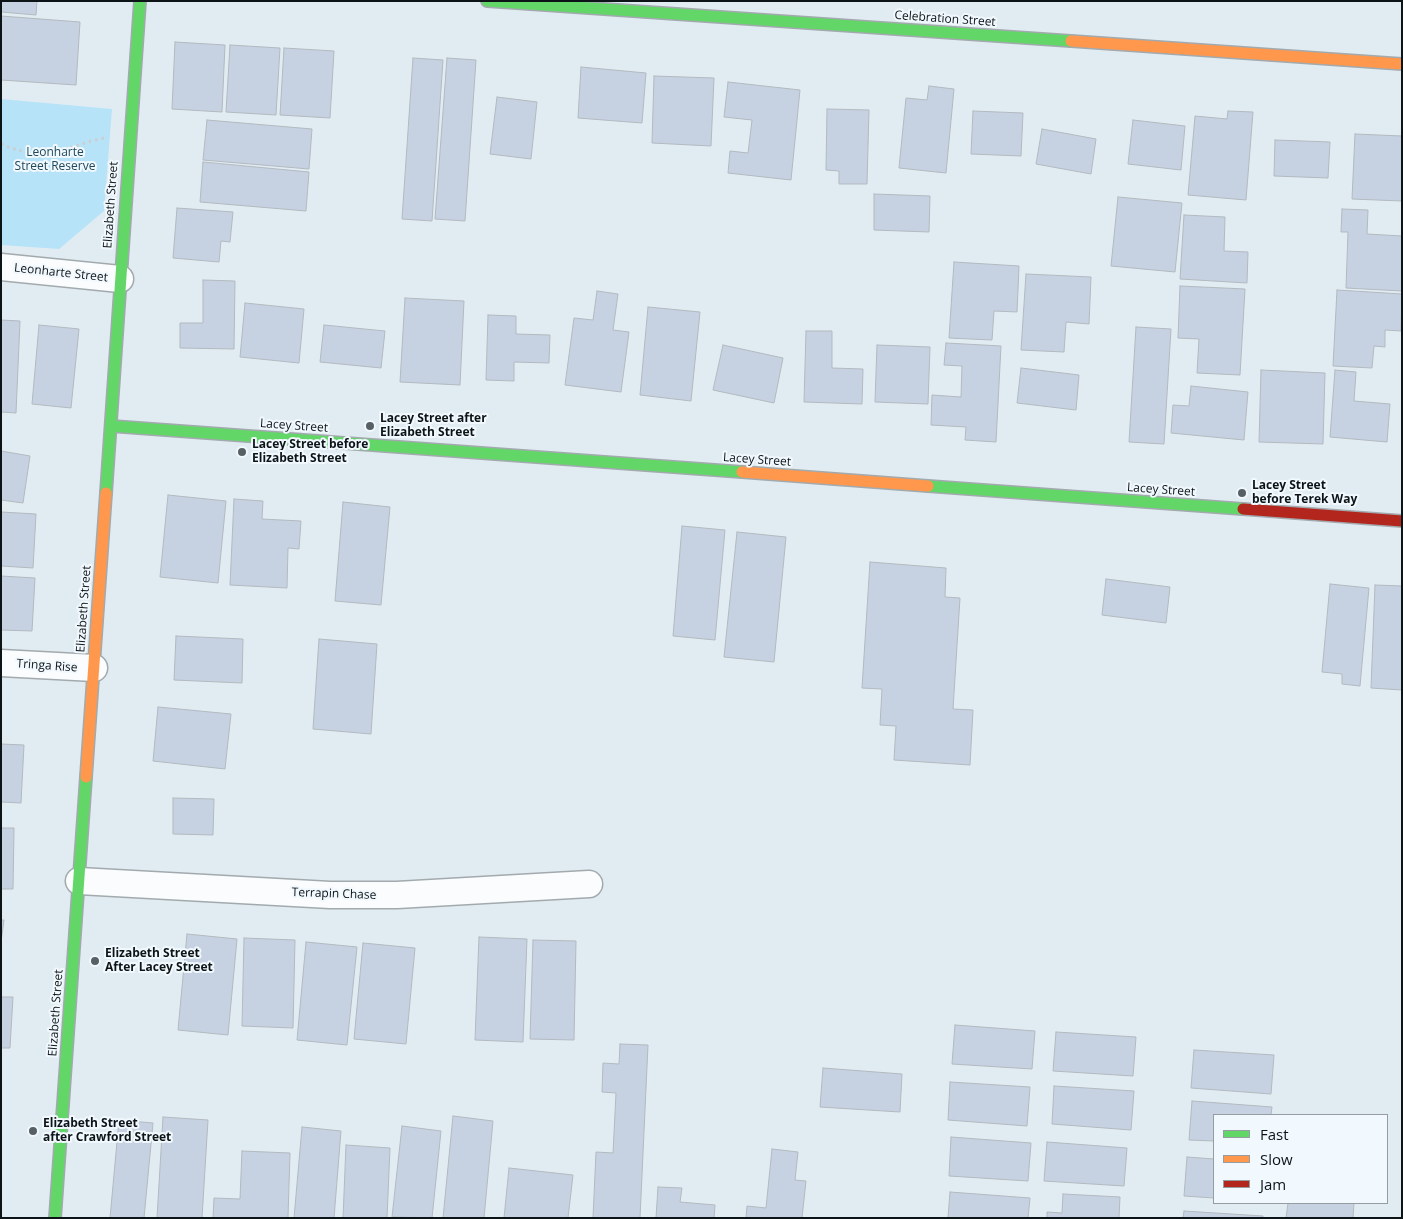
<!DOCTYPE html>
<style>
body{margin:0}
#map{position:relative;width:1403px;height:1219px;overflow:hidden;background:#e1ecf2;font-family:"Open Sans",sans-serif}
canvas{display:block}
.frame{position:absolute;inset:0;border:2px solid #0d1417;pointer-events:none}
.legend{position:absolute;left:1213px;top:1114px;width:175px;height:90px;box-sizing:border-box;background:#f1f9fe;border:1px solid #969da2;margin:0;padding:6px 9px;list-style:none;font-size:15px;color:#0d1417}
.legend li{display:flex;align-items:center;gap:10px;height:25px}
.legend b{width:25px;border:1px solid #969da2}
</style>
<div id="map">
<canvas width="1403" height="1219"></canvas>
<div class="frame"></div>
<ul class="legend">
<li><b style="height:6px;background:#63d668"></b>Fast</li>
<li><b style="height:6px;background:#ff974d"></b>Slow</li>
<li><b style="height:6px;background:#b3261e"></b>Jam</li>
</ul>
</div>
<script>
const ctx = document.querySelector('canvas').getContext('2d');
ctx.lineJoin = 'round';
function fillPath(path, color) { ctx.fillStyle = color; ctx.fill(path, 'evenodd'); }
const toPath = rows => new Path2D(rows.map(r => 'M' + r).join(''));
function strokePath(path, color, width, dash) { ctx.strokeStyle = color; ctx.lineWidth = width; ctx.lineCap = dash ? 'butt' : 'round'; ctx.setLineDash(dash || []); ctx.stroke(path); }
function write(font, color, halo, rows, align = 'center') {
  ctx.font = font + ' "Open Sans",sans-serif'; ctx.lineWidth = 4; ctx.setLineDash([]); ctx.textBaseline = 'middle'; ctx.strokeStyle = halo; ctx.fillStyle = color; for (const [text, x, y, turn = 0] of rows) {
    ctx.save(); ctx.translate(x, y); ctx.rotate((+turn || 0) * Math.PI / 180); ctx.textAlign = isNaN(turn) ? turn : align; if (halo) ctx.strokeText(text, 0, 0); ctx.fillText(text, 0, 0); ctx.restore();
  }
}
fillPath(toPath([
 [1,99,112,109,104,211,59,249,1,245]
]), '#b7e3f9');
const building = toPath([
 [1,1,37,1,36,15,1,12,1,1],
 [1,16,80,22,76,85,1,80,1,16],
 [175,42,225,45,222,112,172,109,175,42],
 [230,45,280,48,276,115,226,112,230,45],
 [284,48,334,51,330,118,280,115,284,48],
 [413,58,443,60,432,221,402,219,413,58],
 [447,58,476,60,465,221,435,219,447,58],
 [581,67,646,73,642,123,578,118,581,67],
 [654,76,714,78,711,146,652,143,654,76],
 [728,82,800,90,791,180,728,173,730,151,748,153,752,120,724,117,728,82],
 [929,86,954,89,946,173,899,168,906,98,927,100,929,86],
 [497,97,537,102,531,159,490,154,497,97],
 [827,109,869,110,867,184,839,184,839,171,826,170,827,109],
 [973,111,1023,113,1021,156,971,154,973,111],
 [1228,111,1253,112,1246,200,1188,195,1195,116,1227,119,1228,111],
 [207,120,312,129,309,169,203,160,207,120],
 [1133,120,1185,126,1181,170,1128,164,1133,120],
 [1042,129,1096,139,1091,174,1036,164,1042,129],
 [1355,134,1402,136,1402,201,1352,199,1355,134],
 [1275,140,1330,142,1328,178,1274,176,1275,140],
 [203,162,309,172,306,211,200,202,203,162],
 [874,194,930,196,929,232,874,230,874,194],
 [1118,197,1182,203,1175,272,1111,266,1118,197],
 [177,208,233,212,230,242,221,241,219,262,173,258,177,208],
 [1342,209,1368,210,1367,234,1402,236,1402,291,1346,288,1348,232,1341,232,1342,209],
 [1184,215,1225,217,1224,251,1248,252,1247,283,1180,279,1184,215],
 [954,262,1019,266,1017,312,994,311,992,340,949,338,954,262],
 [1026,274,1091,277,1089,324,1066,322,1064,352,1021,350,1026,274],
 [203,280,235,281,234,349,180,348,180,323,203,323,203,280],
 [1180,286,1245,289,1240,375,1197,373,1199,339,1178,338,1180,286],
 [1337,290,1402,294,1401,331,1385,330,1385,347,1374,346,1372,368,1333,366,1337,290],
 [597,291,618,294,613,330,629,332,621,392,565,385,574,318,593,320,597,291],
 [405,298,464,301,460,385,400,382,405,298],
 [245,303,304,309,299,363,240,357,245,303],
 [648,307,700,312,691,401,640,395,648,307],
 [488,315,516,316,516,334,550,335,549,363,514,362,514,381,486,380,488,315],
 [1,320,20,321,16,413,1,412,1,320],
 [39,325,79,329,71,408,32,404,39,325],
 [324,325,385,331,381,368,320,362,324,325],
 [1136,327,1171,329,1164,444,1129,442,1136,327],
 [806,331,832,331,832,368,863,369,862,404,804,402,806,331],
 [946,343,1001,346,996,442,965,440,966,427,931,425,932,395,961,397,962,366,944,365,946,343],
 [723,345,783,358,774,403,713,390,723,345],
 [877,345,930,347,928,404,875,402,877,345],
 [1021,368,1079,375,1076,410,1017,403,1021,368],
 [1261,370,1325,373,1323,444,1259,442,1261,370],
 [1335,370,1356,372,1354,401,1390,404,1387,442,1330,437,1335,370],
 [1191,386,1248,392,1244,440,1171,433,1173,405,1189,406,1191,386],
 [1,451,30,456,23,503,1,500,1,451],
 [168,495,226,501,218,583,160,577,168,495],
 [234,499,263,501,262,519,301,521,299,549,288,548,287,588,230,585,234,499],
 [343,502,390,507,381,605,335,601,343,502],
 [1,512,36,514,33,568,1,566,1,512],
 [682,526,725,530,715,640,673,636,682,526],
 [737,532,786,537,774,662,724,657,737,532],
 [870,562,946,568,945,597,960,598,953,709,973,710,970,765,894,760,896,726,880,725,882,689,862,688,870,562],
 [1,576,35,578,32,631,1,630,1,576],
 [1106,579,1170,587,1166,623,1102,615,1106,579],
 [1330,584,1369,588,1360,686,1342,684,1342,674,1322,672,1330,584],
 [1375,585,1402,586,1402,690,1371,688,1375,585],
 [176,636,243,639,242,683,174,680,176,636],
 [319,639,377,644,371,734,313,729,319,639],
 [158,707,231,714,225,769,153,761,158,707],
 [1,744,24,745,21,803,1,802,1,744],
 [173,798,214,799,213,835,173,834,173,798],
 [1,828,14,828,13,889,1,889,1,828],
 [1,920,4,920,1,942,1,920],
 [187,934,237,939,228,1035,178,1030,187,934],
 [479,937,527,939,523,1042,475,1040,479,937],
 [244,938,295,940,293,1028,242,1026,244,938],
 [533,940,576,941,574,1040,530,1039,533,940],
 [306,942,357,947,347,1045,297,1040,306,942],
 [363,943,415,948,406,1044,354,1039,363,943],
 [1,997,13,997,10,1048,1,1048,1,997],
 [955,1025,1035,1031,1032,1069,952,1064,955,1025],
 [1056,1032,1136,1037,1133,1076,1053,1071,1056,1032],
 [620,1044,648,1045,640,1218,593,1218,596,1152,613,1153,616,1093,602,1092,603,1063,619,1064,620,1044],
 [1194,1050,1274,1055,1271,1094,1191,1088,1194,1050],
 [823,1068,902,1074,900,1112,820,1107,823,1068],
 [950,1082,1030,1087,1027,1126,948,1120,950,1082],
 [1054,1086,1134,1091,1131,1130,1052,1124,1054,1086],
 [1192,1101,1272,1107,1271,1115,1214,1115,1214,1141,1189,1140,1192,1101],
 [453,1116,493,1121,484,1218,443,1218,453,1116],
 [163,1117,208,1120,202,1218,157,1218,163,1117],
 [119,1120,153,1123,144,1218,110,1218,119,1120],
 [402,1126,441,1131,432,1218,392,1217,402,1126],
 [302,1127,341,1131,334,1218,294,1218,302,1127],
 [951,1137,1031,1143,1028,1181,949,1176,951,1137],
 [1047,1142,1127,1148,1124,1186,1044,1181,1047,1142],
 [346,1145,390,1148,387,1218,343,1218,346,1145],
 [772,1149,798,1152,795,1180,806,1181,802,1218,746,1218,747,1206,766,1208,772,1149],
 [242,1151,290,1153,288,1218,213,1218,214,1198,240,1199,242,1151],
 [1187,1157,1214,1159,1214,1198,1184,1196,1187,1157],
 [509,1168,573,1175,568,1218,504,1218,509,1168],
 [658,1187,682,1188,680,1202,715,1205,714,1218,656,1218,658,1187],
 [950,1192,1030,1198,1028,1218,948,1218,950,1192],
 [1063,1194,1120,1197,1119,1218,1047,1218,1047,1212,1062,1213,1063,1194],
 [1288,1203,1354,1203,1353,1218,1286,1218,1288,1203],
 [1184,1211,1263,1216,1263,1218,1183,1218,1184,1211]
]);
fillPath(building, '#c6d2e2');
strokePath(building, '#b2b9bf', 1);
const street = toPath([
 [1,267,120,279],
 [1,663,94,668],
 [79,881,330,895,397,895,589,884]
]);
const fast = toPath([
 [487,1,1071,41],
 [111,426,742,472],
 [928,486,1243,509],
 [106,493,140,1],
 [55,1218,86,777]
]);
const slow = toPath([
 [1071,41,1402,64],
 [742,472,928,486],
 [86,777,106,493]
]);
const jam = toPath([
 [1243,509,1402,521]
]);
strokePath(street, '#a2aaae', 29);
strokePath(fast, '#a2aaae', 14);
strokePath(slow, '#a2aaae', 14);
strokePath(jam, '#a2aaae', 14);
strokePath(toPath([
 [1,144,8,147,25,152,44,154,61,151,91,141,104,138]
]), '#ccced0', 3, [2.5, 4]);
strokePath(street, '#fafcfd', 26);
strokePath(fast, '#63d668', 11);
strokePath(slow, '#ff974d', 11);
strokePath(jam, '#b3261e', 11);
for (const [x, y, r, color] of [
 [370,426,5,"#576064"],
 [242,452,5,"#576064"],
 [1242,493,5,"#576064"],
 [95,961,5,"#576064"],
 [33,1131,5,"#576064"]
]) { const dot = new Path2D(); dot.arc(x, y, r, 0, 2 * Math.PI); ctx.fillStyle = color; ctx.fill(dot); strokePath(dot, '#f1f9fe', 2); }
write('12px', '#0d1417', '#f1f9fe', [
 ["Celebration Street",945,19,4],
 ["Elizabeth Street",111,205,-86],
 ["Leonharte Street",61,273,6],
 ["Lacey Street",294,426,4],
 ["Lacey Street",757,460,4],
 ["Lacey Street",1161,490,4],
 ["Elizabeth Street",84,609,-86],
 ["Tringa Rise",47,666,4],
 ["Terrapin Chase",334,894,2],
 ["Elizabeth Street",56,1013,-86]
]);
write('12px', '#20495a', '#f1f9fe', [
 ["Leonharte",55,153],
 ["Street Reserve",55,167]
]);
write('bold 12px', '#0d1417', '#f1f9fe', [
 ["Lacey Street after",380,419],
 ["Elizabeth Street",380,433],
 ["Lacey Street before",252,445],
 ["Elizabeth Street",252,459],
 ["Lacey Street",1252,486],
 ["before Terek Way",1252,500],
 ["Elizabeth Street",105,954],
 ["After Lacey Street",105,968],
 ["Elizabeth Street",43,1124],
 ["after Crawford Street",43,1138]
], 'left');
</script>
